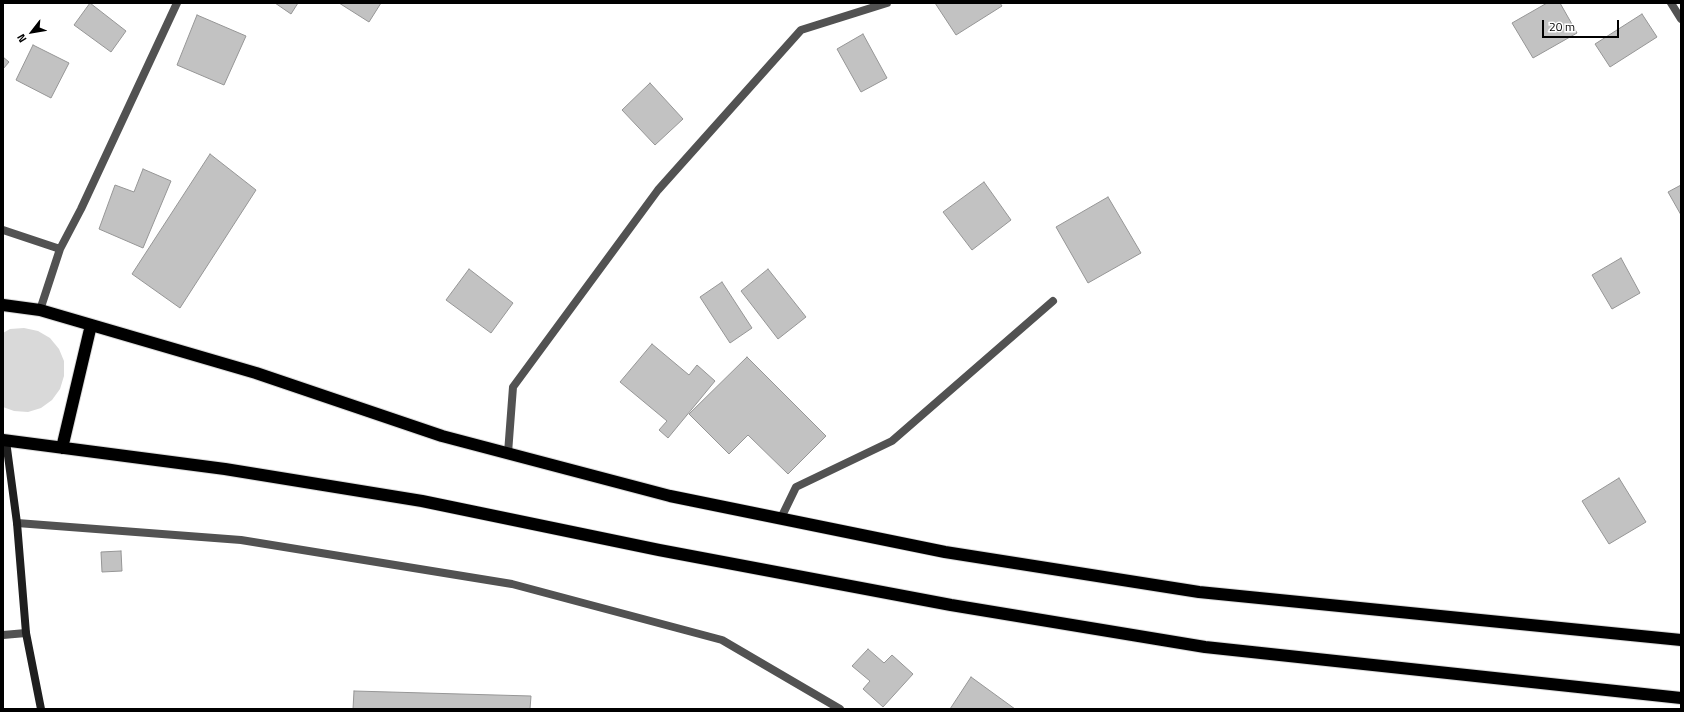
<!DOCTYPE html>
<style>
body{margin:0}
#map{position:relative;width:1684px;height:712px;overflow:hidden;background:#fff;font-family:"Titillium Web",sans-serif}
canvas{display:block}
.frame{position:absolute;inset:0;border:4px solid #000;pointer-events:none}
.north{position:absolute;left:12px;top:12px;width:40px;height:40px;-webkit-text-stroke:3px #fff;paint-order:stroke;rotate:239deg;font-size:11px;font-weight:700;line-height:16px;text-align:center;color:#000}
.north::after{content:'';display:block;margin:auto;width:14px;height:18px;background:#000;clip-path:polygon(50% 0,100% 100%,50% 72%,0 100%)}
.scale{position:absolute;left:1542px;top:20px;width:77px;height:18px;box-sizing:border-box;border:2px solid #000;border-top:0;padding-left:5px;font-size:12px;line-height:14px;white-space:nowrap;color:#000;-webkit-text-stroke:3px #fff;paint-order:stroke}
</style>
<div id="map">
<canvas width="1684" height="712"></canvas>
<div class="frame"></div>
<div class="north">N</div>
<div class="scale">20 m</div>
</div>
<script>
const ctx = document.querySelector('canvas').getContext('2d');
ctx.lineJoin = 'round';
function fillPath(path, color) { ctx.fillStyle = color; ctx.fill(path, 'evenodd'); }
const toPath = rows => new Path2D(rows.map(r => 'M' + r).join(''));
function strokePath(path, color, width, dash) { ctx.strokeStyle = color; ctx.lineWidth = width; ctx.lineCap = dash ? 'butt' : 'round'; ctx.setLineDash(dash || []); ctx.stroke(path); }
fillPath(toPath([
 [24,328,38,331,50,338,59,349,64,361,64,376,60,389,52,400,41,408,28,412,14,411,3,407,3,333,10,329]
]), '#d9d9d9');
const building = toPath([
 [90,3,126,31,111,52,74,25,90,3],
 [275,3,298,3,291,14,275,3],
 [339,3,381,3,369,22,339,3],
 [935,3,1000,3,1002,6,956,35,935,3],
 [1547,3,1560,3,1577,33,1533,58,1512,23,1547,3],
 [1642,14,1657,37,1610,67,1595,44,1642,14],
 [197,15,246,36,224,85,177,65,197,15],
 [863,34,887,78,861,92,837,49,863,34],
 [33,45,69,63,51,98,16,80,33,45],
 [3,57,9,62,3,69,3,57],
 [650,83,683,119,655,145,622,110,650,83],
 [210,154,256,190,180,308,132,274,210,154],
 [143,169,171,181,143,248,99,229,115,185,134,192,143,169],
 [984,182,1011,220,972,250,943,212,984,182],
 [1681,185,1681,215,1668,192,1681,185],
 [1108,197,1141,253,1088,283,1056,227,1108,197],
 [1621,258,1640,293,1612,309,1592,275,1621,258],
 [469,269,513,303,491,333,446,300,469,269],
 [768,269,806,317,778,339,741,291,768,269],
 [722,282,752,328,730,343,700,297,722,282],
 [652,344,689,375,697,365,715,381,668,438,659,430,667,421,620,382,652,344],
 [747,357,826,436,788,474,748,435,729,454,689,414,747,357],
 [1619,478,1646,522,1609,544,1582,501,1619,478],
 [121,551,122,571,102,572,101,552,121,551],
 [868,649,884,663,892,655,913,674,883,707,863,689,870,681,852,666,868,649],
 [971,677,1015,709,950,709,971,677],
 [354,691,531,696,530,709,353,709,354,691]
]);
fillPath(building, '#c2c2c2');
strokePath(building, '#969696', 1);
const highway = toPath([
 [3,305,40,310,256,373,442,436,670,496,945,552,1199,592,1681,640],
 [3,440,225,469,422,501,659,550,951,605,1205,647,1681,698],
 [62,448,91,325]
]);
strokePath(highway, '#dbdbdb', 14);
strokePath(toPath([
 [781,518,796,487,892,441,1053,301]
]), '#525252', 8);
strokePath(toPath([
 [1671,3,1681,19],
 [3,230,60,249],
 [40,310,60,249,81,209,177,3],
 [508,453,513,387,658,190,801,30,887,3],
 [17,523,241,540,512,584,722,640,840,709],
 [3,635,26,633]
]), '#525252', 8);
strokePath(toPath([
 [6,441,17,523,26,633,41,709]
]), '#1f1f1f', 8);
strokePath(highway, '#000', 12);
</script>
